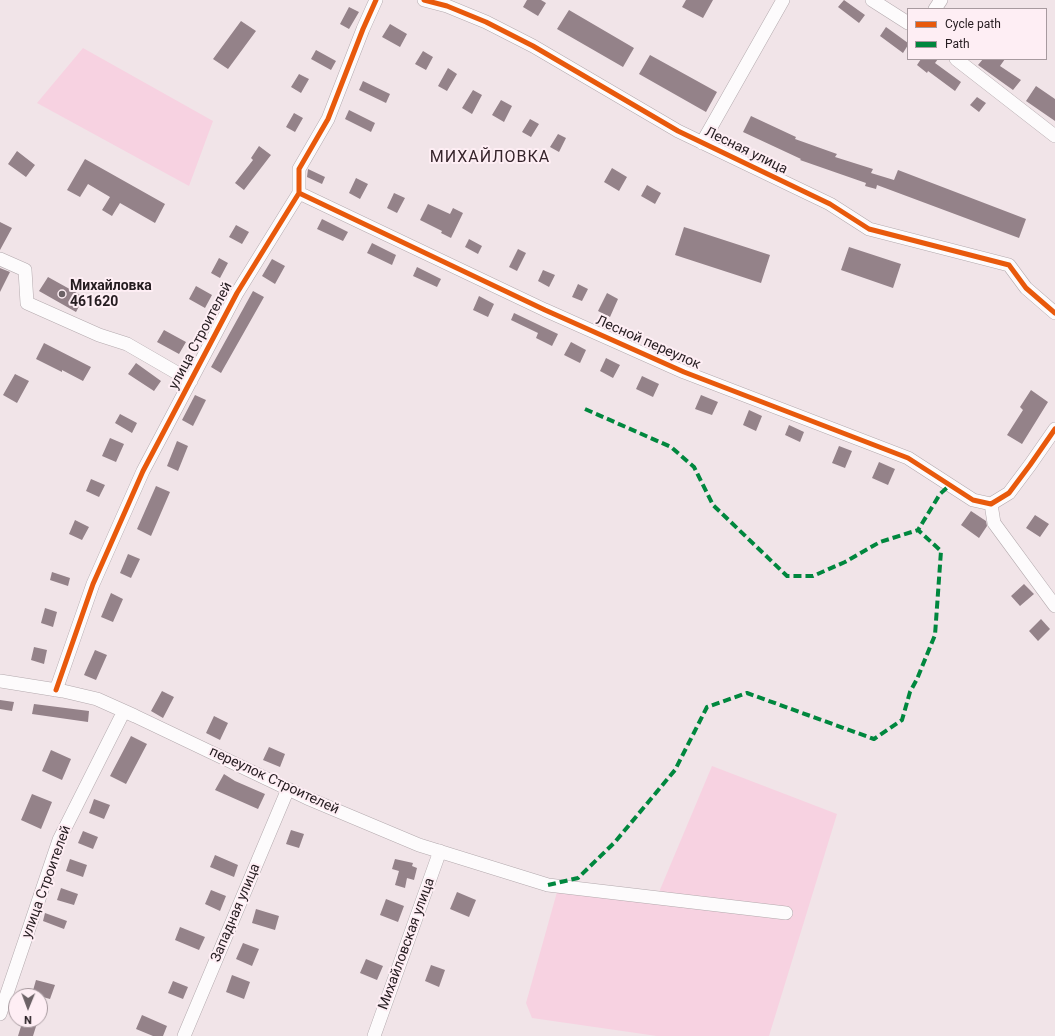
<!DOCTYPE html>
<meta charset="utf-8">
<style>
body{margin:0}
#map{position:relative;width:1055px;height:1036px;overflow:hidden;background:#f1e4e8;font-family:Roboto,sans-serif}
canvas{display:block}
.legend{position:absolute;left:907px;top:8px;width:140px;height:52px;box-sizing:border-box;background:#feeef4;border:1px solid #a79a9f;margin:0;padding:5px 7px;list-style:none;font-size:12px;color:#251c20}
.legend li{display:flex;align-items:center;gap:8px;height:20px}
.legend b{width:20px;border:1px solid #a79a9f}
.north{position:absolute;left:8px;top:988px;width:40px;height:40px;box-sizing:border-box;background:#feeef4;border:1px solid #a79a9f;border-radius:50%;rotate:181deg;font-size:11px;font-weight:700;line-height:16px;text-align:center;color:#251c20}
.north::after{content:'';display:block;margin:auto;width:14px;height:18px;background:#6c6266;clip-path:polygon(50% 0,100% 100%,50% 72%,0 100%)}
</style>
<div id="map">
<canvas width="1055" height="1036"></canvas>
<ul class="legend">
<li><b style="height:5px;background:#e8590c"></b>Cycle path</li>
<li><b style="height:5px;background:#00873e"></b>Path</li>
</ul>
<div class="north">N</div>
</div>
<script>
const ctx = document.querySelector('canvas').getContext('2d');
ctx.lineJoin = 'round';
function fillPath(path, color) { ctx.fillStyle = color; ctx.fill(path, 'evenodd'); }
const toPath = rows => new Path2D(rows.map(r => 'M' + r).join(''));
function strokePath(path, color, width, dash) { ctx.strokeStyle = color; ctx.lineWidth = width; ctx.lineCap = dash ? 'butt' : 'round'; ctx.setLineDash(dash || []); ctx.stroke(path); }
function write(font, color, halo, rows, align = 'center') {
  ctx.font = font + ' Roboto,sans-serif'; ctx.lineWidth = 4; ctx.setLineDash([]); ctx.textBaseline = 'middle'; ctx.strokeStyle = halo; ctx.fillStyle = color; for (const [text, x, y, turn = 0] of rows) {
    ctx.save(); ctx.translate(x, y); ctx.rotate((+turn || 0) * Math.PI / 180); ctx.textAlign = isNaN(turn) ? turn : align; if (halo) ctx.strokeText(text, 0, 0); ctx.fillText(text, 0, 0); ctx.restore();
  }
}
fillPath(toPath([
 [83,48,213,121,189,186,37,103],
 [712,766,837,814,769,1036,657,1036,532,1018,526,1003,557,892,654,904]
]), '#f7d2e1');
fillPath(toPath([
 [527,0,541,0,546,3,538,16,523,7],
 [686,0,713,0,703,18,682,7],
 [844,0,865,15,859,23,838,7],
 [349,7,359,12,349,29,340,24],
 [569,10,634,48,623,67,557,29],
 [241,21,256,31,228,69,213,59],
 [390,24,407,34,400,47,382,37],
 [886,27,908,43,908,45,903,53,880,36],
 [316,50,336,61,331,70,311,59],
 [423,51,433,57,426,70,415,64],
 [650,55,717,92,706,112,639,74],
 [921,59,938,59,935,63,961,82,955,91,928,71,927,73,917,65],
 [983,59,1005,59,1000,66,1021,80,1013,90,978,65],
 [448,68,457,74,447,91,438,86],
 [299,74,309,79,301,93,291,87],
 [363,81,390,94,386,103,359,90],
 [1036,86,1055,99,1055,121,1026,101],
 [473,90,482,95,472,114,462,108],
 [977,97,986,103,979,112,970,105],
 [501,100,512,106,504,122,492,115],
 [349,110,375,123,371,132,345,119],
 [294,113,303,118,295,132,286,127],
 [751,116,796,137,795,139,837,154,835,157,873,169,871,173,894,180,898,170,1026,219,1019,238,877,185,876,189,865,186,866,183,800,160,801,159,743,132],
 [530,119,539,124,531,137,522,132],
 [558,134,566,138,559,152,550,147],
 [259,146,271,155,244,190,235,183,253,160,251,158],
 [17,151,35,165,26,177,8,164],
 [85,159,165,204,155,223,120,203,112,216,102,210,110,197,88,184,80,197,67,190],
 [612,168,627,177,619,191,604,182],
 [308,169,325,177,322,184,307,177],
 [356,178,368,184,360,199,349,193],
 [647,185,661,193,655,204,641,196],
 [394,193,405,198,397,213,387,208],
 [428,204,450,214,453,208,463,213,451,238,441,233,442,231,420,220],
 [322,219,348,232,343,241,317,229],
 [0,222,12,228,0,250],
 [236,225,249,232,242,244,229,237],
 [684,227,770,255,761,283,675,255],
 [469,239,482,246,478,254,465,247],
 [372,243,396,255,392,265,367,253],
 [849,247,901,264,893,288,841,270],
 [518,249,526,253,517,271,509,267],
 [219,258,228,263,220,278,211,273],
 [272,259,285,266,275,284,262,276],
 [417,267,441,279,437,287,413,276],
 [0,268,10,272,0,292],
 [543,270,555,275,549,287,538,281],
 [48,277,84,297,76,312,39,291],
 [578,284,588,289,582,301,572,297],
 [196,286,212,295,205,308,189,299],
 [253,291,264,297,221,373,211,367],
 [607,293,618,299,610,317,598,311],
 [479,296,494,304,488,317,473,310],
 [514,313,558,334,552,346,536,338,538,333,511,320],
 [164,330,186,342,179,354,157,342],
 [571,342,586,350,580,363,564,355],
 [44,343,91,367,83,381,62,370,62,372,36,359],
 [606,358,620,365,613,378,600,371],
 [136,363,161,381,154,391,128,374],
 [15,374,29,381,17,403,3,395],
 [642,376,659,384,653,397,636,389],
 [1031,390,1048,402,1022,444,1007,435,1023,410,1020,407],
 [195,395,206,400,193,426,182,420],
 [701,395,718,402,712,415,695,409],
 [749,410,762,416,756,431,743,425],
 [120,414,137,423,132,433,115,423],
 [789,425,804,432,800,442,785,435],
 [110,438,124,444,116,462,102,456],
 [177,441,188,446,178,471,167,466],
 [839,446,852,451,845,468,832,463],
 [879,462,895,469,888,485,872,478],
 [91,479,105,485,99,497,86,491],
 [156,486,170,492,151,536,137,529],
 [971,511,986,521,987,526,979,538,961,525],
 [1035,515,1049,524,1040,537,1026,528],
 [75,520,89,527,82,540,69,534],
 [128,554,140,559,131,578,120,573],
 [52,572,70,578,68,586,50,580],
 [1024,584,1034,594,1020,606,1011,596],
 [111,593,123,599,113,622,101,617],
 [45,608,57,612,53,627,41,623],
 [1041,619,1050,629,1038,641,1029,631],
 [34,647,47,650,44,664,31,660],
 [95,650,107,655,96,680,84,675],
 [162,691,174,697,163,718,151,711],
 [0,700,14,702,12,711,0,709],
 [34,704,89,711,88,722,32,714],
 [214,716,228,723,220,740,206,733],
 [131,736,147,744,126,784,110,776],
 [269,747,285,754,280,767,263,760],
 [51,750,71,759,62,780,42,771],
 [224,774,235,781,265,794,258,809,215,790],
 [32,794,52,802,41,829,21,820],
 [94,799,110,805,104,819,89,813],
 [291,830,304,834,299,848,286,844],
 [83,831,98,837,93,849,78,843],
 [215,855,238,865,234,877,210,867],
 [70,859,87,865,83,877,66,871],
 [395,859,413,863,412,866,417,868,414,880,407,878,405,888,395,885,399,871,392,869],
 [61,888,78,894,74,905,57,900],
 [211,890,226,896,220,911,205,904],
 [457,892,476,900,469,917,450,909],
 [386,899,404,906,398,922,380,915],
 [256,909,279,916,275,930,252,923],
 [45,913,67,921,64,929,43,921],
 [180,927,205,937,199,950,175,940],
 [243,943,259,949,252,966,236,959],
 [366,959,383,966,377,980,360,973],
 [431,965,445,970,439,987,425,981],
 [232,975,250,982,244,999,226,992],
 [36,980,55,985,50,999,32,994],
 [173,981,188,987,183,999,168,993],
 [142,1015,167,1026,163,1036,153,1036,136,1029],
 [23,1020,38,1020,33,1036,18,1036]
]), '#948289');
const minor = toPath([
 [424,0,447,6,486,22,533,46,678,131,830,204,869,229,1009,265,1026,288,1055,313],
 [872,0,908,23],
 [935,9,941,0],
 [956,59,1055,136],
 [702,143,783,0],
 [299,193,545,310,684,372,908,458,973,500,991,504],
 [0,259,25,270,27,303,99,335,127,344,191,381],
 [991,504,994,523,1055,606],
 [991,504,1009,493,1030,465,1055,429],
 [0,681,63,691,97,699,135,716,307,798,419,845,548,885,786,913],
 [56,690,93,584,143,471,237,293,299,193,299,169,328,119,363,29,376,0],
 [0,1014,59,840,124,711],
 [184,1036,288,789],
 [374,1036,440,851]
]);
strokePath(minor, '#b3a9ad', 14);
strokePath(minor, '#fdfbfc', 13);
strokePath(toPath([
 [585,409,671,447,694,467,713,505,787,576,813,576,845,562,880,542,918,530],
 [548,885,578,878,615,842,675,770,707,707,747,693,874,739,902,720,910,692,917,679,935,635,941,551,918,530,940,494,950,485]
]), '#00873e', 4, [8, 4]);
strokePath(toPath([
 [424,0,447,6,486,22,533,46,678,131,830,204,869,229,1009,265,1026,288,1055,313],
 [299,193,545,310,684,372,908,458,973,500,991,504,1009,493,1030,465,1055,429],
 [56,690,93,584,143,471,237,293,299,193,299,169,328,119,363,29,376,0]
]), '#e8590c', 5);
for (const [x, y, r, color] of [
 [62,294,4,"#6c6266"]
]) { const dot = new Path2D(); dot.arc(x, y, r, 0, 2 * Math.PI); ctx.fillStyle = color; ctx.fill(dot); strokePath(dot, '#feeef4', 1.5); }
write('14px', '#251c20', '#feeef4', [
 ["Лесная улица",746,151,26],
 ["улица Строителей",201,336,-62],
 ["Лесной переулок",648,343,24],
 ["переулок Строителей",274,781,25],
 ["улица Строителей",47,882,-70],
 ["Западная улица",236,913,-67],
 ["Михайловская улица",407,944,-70]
]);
write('bold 14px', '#251c20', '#feeef4', [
 ["Михайловка",70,286],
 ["461620",70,302]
], 'left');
ctx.letterSpacing = '1px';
write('16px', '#36242b', '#feeef4', [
 ["МИХАЙЛОВКА",490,158]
]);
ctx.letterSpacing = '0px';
</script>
